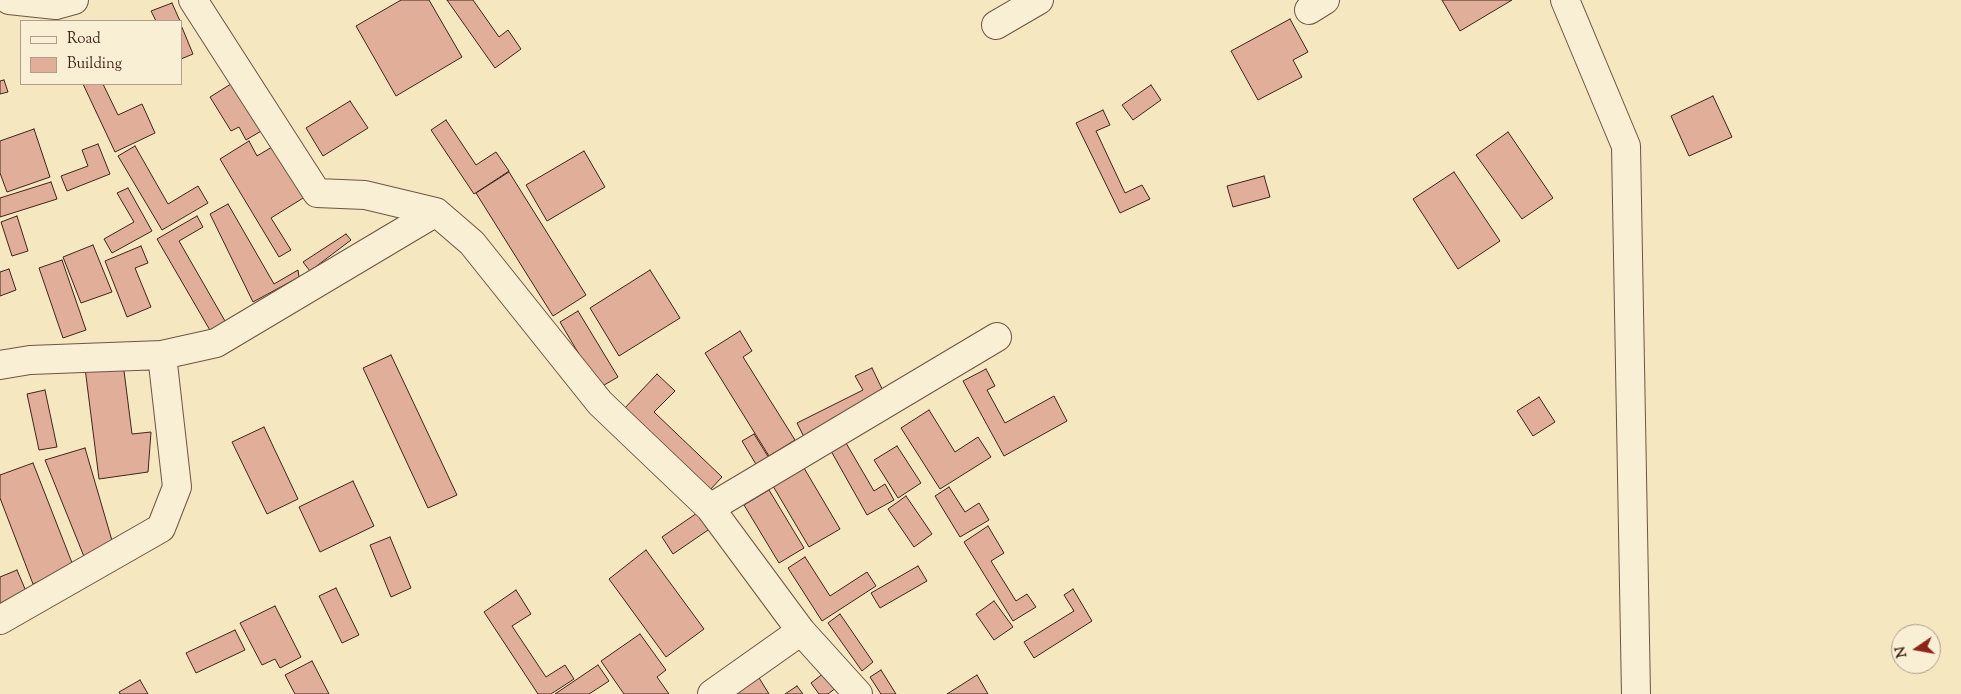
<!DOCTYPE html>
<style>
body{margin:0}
#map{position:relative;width:1961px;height:694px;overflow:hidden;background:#f5e7bf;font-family:"Sorts Mill Goudy",serif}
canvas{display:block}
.legend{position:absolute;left:20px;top:20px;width:162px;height:65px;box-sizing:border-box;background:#f8efd5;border:1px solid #ae9e8b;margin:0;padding:6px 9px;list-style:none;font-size:15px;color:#40241b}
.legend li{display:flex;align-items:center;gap:10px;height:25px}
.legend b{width:25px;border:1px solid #ae9e8b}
.north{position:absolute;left:1891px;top:624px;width:50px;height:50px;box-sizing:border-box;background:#f8efd5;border:1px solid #ae9e8b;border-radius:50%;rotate:258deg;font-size:14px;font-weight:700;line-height:20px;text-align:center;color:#40241b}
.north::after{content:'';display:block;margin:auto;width:18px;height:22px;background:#8f2418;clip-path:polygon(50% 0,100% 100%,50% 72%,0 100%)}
</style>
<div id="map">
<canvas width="1961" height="694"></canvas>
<ul class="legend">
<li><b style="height:6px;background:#f8efd5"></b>Road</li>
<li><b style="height:14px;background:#e1af99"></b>Building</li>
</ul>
<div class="north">N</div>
</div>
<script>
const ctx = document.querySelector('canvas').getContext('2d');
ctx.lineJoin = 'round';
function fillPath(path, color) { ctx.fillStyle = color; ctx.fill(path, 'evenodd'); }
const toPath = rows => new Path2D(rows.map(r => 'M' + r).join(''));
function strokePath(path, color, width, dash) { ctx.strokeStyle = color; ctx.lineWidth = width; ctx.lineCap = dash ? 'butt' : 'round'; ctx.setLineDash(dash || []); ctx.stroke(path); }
const building = toPath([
 [401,0,429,0,462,57,396,96,356,26,401,0],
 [447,0,473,0,499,37,508,30,521,49,495,68,447,0],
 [1442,0,1512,0,1460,31,1442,0],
 [172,3,180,21,156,21,151,11,172,3],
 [1290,19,1308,52,1293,60,1302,77,1258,100,1231,51,1290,19],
 [181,25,193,54,181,59,181,25],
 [239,79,268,127,246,140,239,127,231,131,210,97,239,79],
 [4,80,8,92,0,94,0,81,4,80],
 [83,84,103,84,118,115,142,104,155,133,115,152,83,84],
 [1151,85,1161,100,1133,120,1122,105,1151,85],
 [1713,96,1732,137,1689,156,1671,116,1713,96],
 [350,101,368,128,323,156,306,128,350,101],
 [1103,110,1110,125,1096,131,1125,193,1142,185,1150,199,1120,213,1076,123,1103,110],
 [446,120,476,165,496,152,509,171,474,194,431,130,446,120],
 [34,129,50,177,7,192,0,173,0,141,34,129],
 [1508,132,1553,198,1522,219,1476,155,1508,132],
 [249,141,257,156,277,144,308,195,271,218,291,250,279,257,220,159,249,141],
 [98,144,110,174,67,191,61,176,88,166,82,150,98,144],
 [135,146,168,204,198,186,208,203,162,230,118,156,135,146],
 [584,151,605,187,547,221,526,185,584,151],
 [509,172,586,295,553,316,476,193,509,172],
 [1454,172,1500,241,1458,269,1413,199,1454,172],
 [1264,176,1270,197,1233,207,1227,186,1264,176],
 [51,182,57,199,0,217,0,198,51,182],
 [128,188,152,231,112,253,104,239,134,222,117,193,128,188],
 [228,204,274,284,298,270,299,277,253,302,210,214,228,204],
 [17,216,28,251,12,256,1,222,17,216],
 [197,216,203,227,179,241,225,321,211,332,157,239,197,216],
 [346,234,351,240,310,271,303,262,346,234],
 [93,245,112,292,81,303,63,257,93,245],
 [141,246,148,263,135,268,151,307,127,317,105,261,141,246],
 [62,260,86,330,63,338,39,268,62,260],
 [9,269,16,290,0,296,0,272,9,269],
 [650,270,680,318,619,356,590,308,650,270],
 [578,311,618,377,599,388,560,322,578,311],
 [740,331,752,351,743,357,795,440,769,456,705,353,740,331],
 [391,355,457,495,428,508,363,368,391,355],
 [123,363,132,434,151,432,148,472,99,479,85,368,123,363],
 [872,368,886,397,804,437,797,423,863,390,855,376,872,368],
 [986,369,995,386,987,390,1005,423,1054,396,1067,421,1004,456,963,381,986,369],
 [657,374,675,391,654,412,722,477,709,491,623,410,657,374],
 [45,390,57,447,39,450,27,394,45,390],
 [1539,397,1555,422,1533,436,1517,411,1539,397],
 [929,410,955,452,978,437,991,457,940,489,901,428,929,410],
 [264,427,298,499,267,514,232,442,264,427],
 [754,434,769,458,757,466,742,441,754,434],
 [846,443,874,491,885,484,894,500,867,515,831,451,846,443],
 [897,446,921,483,898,498,874,460,897,446],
 [85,448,113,544,85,559,45,460,85,448],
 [33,463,74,568,33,584,0,498,0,475,33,463],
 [804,468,840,529,809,547,773,486,804,468],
 [353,481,374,526,320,552,299,507,353,481],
 [949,487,965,512,979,503,989,520,960,537,935,496,949,487],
 [769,490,804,548,779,563,744,505,769,490],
 [906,496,932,534,914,547,888,509,906,496],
 [700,511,711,528,673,554,662,537,700,511],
 [988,526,1004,553,991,561,1016,601,1027,594,1036,607,1013,621,964,542,988,526],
 [390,537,411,588,391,597,370,545,390,537],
 [646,550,704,629,666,657,609,579,646,550],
 [805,557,830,596,867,572,876,586,822,621,788,568,805,557],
 [918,566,927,581,880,608,871,593,918,566],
 [17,570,28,596,0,608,0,577,17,570],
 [336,588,359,635,342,643,319,596,336,588],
 [1073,589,1092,621,1034,658,1024,642,1074,611,1064,595,1073,589],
 [516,590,531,614,512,626,546,677,565,665,574,679,551,694,538,694,484,612,516,590],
 [994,601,1013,627,994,640,976,614,994,601],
 [275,606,301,657,280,668,275,659,262,665,240,623,275,606],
 [840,614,873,662,862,671,828,623,840,614],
 [235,630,245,650,196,673,186,653,235,630],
 [640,634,666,670,657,677,669,694,624,694,601,661,640,634],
 [312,661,329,694,295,694,285,675,312,661],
 [598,665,609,681,589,694,555,694,598,665],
 [829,669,841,684,828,694,819,694,811,683,829,669],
 [881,670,896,694,881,694,870,677,881,670],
 [756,673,769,694,722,694,756,673],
 [977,675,988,694,947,694,977,675],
 [140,680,148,694,120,694,119,692,140,680],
 [797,686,803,694,785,694,797,686]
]);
fillPath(building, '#e1af99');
strokePath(building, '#40241b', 1);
const minor = toPath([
 [9,0,56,5,74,0],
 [193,0,317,193,365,195,436,212,472,243,600,403,710,508,801,631,858,694],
 [1565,0,1626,146,1636,694],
 [1309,10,1325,0],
 [996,25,1039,0],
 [0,365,30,360,162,355,216,343,436,212],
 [710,508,997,337],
 [0,620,161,528,177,487,162,355],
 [712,694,801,631]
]);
strokePath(minor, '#6d5544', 30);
strokePath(minor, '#f8efd5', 28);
</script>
